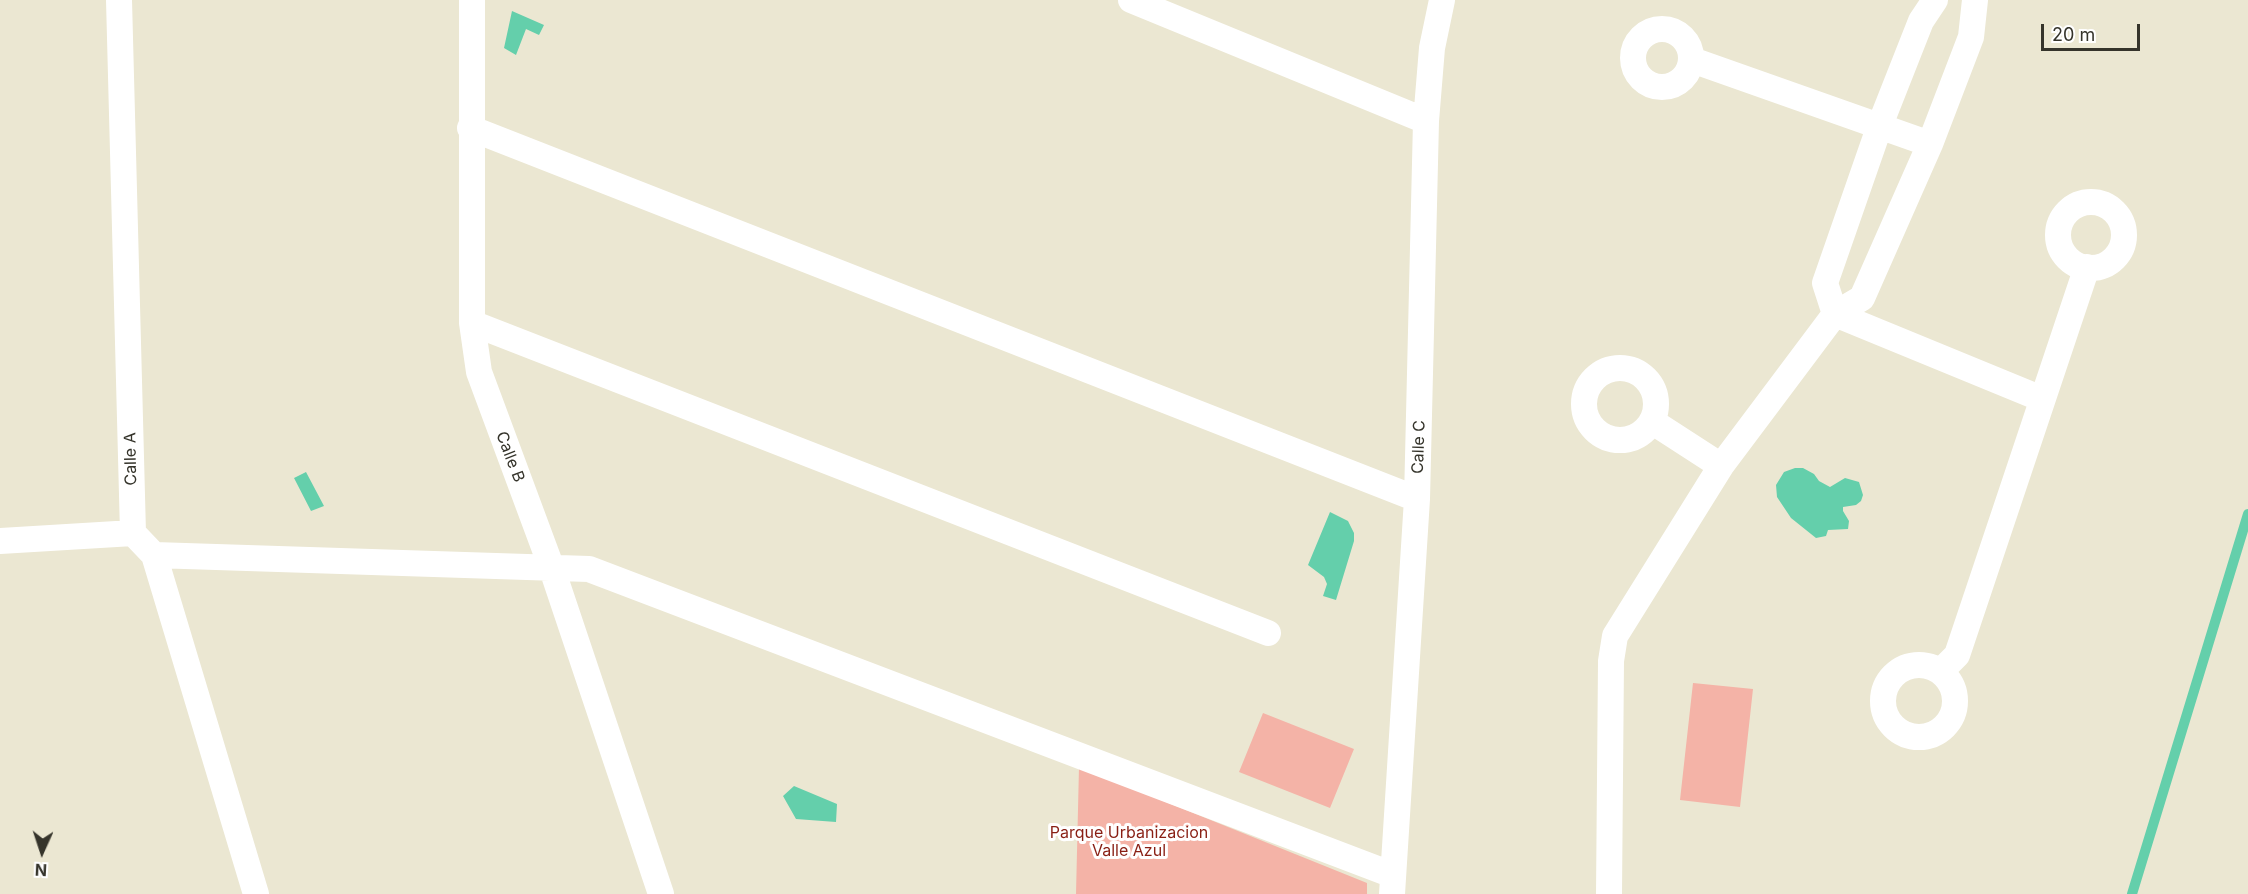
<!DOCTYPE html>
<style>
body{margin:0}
#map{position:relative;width:2248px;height:894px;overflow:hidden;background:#ebe7d2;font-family:Inter,sans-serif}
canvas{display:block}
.north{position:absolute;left:12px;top:822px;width:60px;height:60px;-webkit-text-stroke:4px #fff;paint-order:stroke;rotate:183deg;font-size:16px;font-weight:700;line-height:24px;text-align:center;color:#35342b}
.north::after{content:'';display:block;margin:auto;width:21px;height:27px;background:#35342b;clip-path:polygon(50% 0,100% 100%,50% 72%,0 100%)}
.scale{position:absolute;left:2041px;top:24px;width:99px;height:27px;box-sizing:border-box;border:3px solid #35342b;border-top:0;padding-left:8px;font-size:18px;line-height:21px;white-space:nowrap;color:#35342b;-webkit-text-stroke:4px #fff;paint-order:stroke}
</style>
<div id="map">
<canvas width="2248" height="894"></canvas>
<div class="north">N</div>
<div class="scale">20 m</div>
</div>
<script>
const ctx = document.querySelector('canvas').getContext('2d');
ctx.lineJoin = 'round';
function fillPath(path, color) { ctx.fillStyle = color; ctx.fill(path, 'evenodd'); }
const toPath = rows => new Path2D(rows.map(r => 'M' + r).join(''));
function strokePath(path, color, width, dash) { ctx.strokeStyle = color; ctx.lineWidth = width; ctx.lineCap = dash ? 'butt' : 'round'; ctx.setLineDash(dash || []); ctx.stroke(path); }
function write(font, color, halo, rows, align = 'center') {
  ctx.font = font + ' Inter,sans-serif'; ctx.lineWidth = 6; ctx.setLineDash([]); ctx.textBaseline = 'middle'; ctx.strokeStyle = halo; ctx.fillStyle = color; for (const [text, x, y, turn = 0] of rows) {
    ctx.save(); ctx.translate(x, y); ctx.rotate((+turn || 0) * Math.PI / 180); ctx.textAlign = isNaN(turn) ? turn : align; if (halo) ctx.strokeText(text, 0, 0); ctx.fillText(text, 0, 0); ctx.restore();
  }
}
fillPath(toPath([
 [1693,683,1753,689,1740,807,1680,800],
 [1263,713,1354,749,1330,808,1239,772],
 [1079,767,1367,883,1367,894,1076,894]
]), '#f4b3a7');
fillPath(toPath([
 [512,11,544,25,539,35,526,29,516,55,504,48],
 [1795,468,1803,468,1814,474,1819,481,1830,487,1845,478,1859,482,1863,495,1861,501,1856,505,1843,507,1843,511,1849,521,1848,529,1828,530,1826,536,1816,538,1791,518,1777,497,1776,485,1784,472],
 [306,472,324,506,311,511,294,478],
 [1330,512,1348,521,1354,533,1354,541,1336,600,1323,596,1327,584,1324,577,1308,565],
 [794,786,837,804,836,822,796,819,783,796]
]), '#64cfab');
strokePath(toPath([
 [2132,894,2248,514]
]), '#64cfab', 10);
strokePath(toPath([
 [119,0,133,533,154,555,256,894],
 [472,0,472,323,479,372,551,566,661,894],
 [1131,0,1426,121],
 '1633 58a29 29 0 1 1 58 0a29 29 0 1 1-58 0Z',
 [1692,60,1930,144],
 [470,128,1417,499],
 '2058 235a33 33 0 1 1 66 0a33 33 0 1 1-66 0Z',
 [1835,314,1825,283,1880,125,1921,21,1935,0],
 [1835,314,2042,399],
 [472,323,1268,633],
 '1584 404a36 36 0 1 1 72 0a36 36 0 1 1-72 0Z',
 [1653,422,1721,466],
 [0,541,133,533],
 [154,555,589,569,1393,875],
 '1883 701a36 36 0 1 1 72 0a36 36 0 1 1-72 0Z',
 [1941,671,1957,655,2087,267],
 [1392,894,1417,499,1426,121,1432,48,1442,0],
 [1609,894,1611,661,1615,636,1721,466,1835,314,1862,298,1930,144,1971,37,1975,0]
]), '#fff', 26);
write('16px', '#35342b', '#fff', [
 ["Calle C",1419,447,-88],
 ["Calle B",510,457,69],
 ["Calle A",131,459,-91]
]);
write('16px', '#891f14', '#fff', [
 ["Parque Urbanizacion",1129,833],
 ["Valle Azul",1129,851]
]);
</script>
